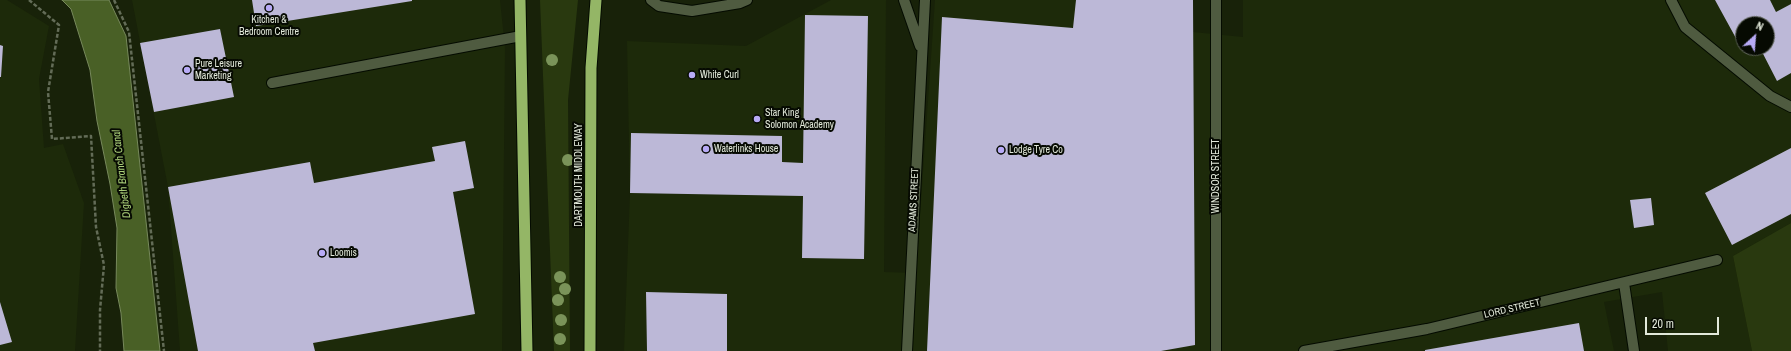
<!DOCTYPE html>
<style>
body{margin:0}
#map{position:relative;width:1791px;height:351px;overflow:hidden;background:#182209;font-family:"Archivo Narrow",sans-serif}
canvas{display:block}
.north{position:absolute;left:1735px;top:16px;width:40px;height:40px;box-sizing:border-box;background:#060a02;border:1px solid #5e6358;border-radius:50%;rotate:26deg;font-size:11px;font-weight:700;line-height:16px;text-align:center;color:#e2e9da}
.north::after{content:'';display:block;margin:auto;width:14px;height:18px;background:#b8abf7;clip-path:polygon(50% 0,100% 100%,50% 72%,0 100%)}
.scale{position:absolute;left:1645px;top:317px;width:74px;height:18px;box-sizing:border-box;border:2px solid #e2e9da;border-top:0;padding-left:5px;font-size:12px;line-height:14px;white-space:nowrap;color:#e2e9da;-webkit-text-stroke:3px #060a02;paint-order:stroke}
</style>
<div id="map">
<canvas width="1791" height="351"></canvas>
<div class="north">N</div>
<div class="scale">20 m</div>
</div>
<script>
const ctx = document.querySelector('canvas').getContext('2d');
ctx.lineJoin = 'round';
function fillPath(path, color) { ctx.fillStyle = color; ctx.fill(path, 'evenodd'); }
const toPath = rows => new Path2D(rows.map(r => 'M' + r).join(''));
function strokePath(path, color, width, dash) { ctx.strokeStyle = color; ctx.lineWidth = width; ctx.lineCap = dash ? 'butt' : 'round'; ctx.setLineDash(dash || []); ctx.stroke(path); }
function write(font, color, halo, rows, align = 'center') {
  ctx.font = font + ' "Archivo Narrow",sans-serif'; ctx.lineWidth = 4; ctx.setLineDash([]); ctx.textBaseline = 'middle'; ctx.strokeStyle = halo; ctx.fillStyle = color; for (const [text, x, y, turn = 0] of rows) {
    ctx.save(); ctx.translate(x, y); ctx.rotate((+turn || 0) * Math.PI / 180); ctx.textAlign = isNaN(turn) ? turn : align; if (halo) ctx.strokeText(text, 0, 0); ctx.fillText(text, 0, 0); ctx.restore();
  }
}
fillPath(toPath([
 [0,0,7,0,49,26,39,79,44,148,63,144,84,203,75,351,0,351],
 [132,0,500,0,505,48,502,351,180,351,168,187],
 [831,0,886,0,884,272,916,273,935,0,1193,0,1193,32,1243,37,1243,0,1791,0,1791,223,1733,256,1752,351,1668,351,1662,292,1604,302,1614,351,624,351,630,193,627,41,746,46],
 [1743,24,1767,24,1767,48,1743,48]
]), '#1d2a0a');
fillPath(toPath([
 [540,0,578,0,568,100,570,351,554,351],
 [1791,223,1791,351,1752,351,1733,256]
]), '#29390f');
const water = toPath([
 [62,0,109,0,126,36,160,351,124,351,121,313,116,288,117,228,110,184,97,121,90,70,71,9,62,0]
]);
fillPath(water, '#496026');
strokePath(water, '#77895c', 1);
fillPath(toPath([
 [252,0,412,0,412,1,256,26],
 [1076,0,1193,0,1195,345,1161,351,927,351,942,17,1073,28],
 [1715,0,1770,0,1776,12,1791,4,1791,73,1777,81,1760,48,1767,48,1767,24,1743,24,1743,48,1749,48,1743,51],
 [805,15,868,16,864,259,802,258,803,196,630,193,631,133,782,136,782,162,803,163],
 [220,29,234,97,154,112,140,43],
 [0,45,3,46,1,77,0,77],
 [465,141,474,188,453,192,475,314,313,343,315,351,198,351,168,187,310,162,314,183,435,161,432,147],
 [1791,148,1791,214,1732,245,1705,193],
 [1651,198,1654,225,1634,228,1630,200],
 [646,292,727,294,727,351,647,351],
 [0,302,12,342,0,345],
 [1579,323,1584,351,1425,351,1425,350]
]), '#bcb8d7');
const service = toPath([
 [1671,0,1685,27,1770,96,1791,107],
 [272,83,521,36]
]);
const minor = toPath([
 [651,0,659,6,692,11,740,3,747,0],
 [904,0,920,46],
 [1216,0,1216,351],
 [1624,283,1634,351],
 [907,351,925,0],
 [1304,351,1427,329,1717,260]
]);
const trunk = toPath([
 [520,0,527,351],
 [590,351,591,68,596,0]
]);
strokePath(service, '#040b00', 12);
strokePath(minor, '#040b00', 12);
strokePath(trunk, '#040b00', 13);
strokePath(toPath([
 [29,0,59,25,48,92,52,139,91,136,96,227,104,265,100,310,100,351],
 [114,0,129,32,164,351]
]), '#636c57', 2.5, [4, 2]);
strokePath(service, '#4f5b40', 10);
strokePath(minor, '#4f5b40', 10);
strokePath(trunk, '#94b666', 11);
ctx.fillStyle = '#7a9359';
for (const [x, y] of [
 [552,60],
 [568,160],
 [560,277],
 [565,289],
 [558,300],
 [561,320],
 [560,339]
]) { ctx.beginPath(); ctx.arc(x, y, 6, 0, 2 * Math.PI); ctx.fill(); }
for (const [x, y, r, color] of [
 [269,8,4,"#b8abf7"],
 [187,70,4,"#b8abf7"],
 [692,75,4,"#b8abf7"],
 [757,119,4,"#b8abf7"],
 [706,149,4,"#b8abf7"],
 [1001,150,4,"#b8abf7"],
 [322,253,4,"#b8abf7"]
]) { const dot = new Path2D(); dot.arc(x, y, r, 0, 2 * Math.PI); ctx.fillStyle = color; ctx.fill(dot); strokePath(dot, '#060a02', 1.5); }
write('10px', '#e2e9da', '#060a02', [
 ["Kitchen &",269,20,"center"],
 ["Bedroom Centre",269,32,"center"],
 ["Pure Leisure",195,64],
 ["Marketing",195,76],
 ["White Curl",700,75],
 ["Star King",765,113],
 ["Solomon Academy",765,125],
 ["Waterlinks House",714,149],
 ["Lodge Tyre Co",1009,150],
 ["Loomis",330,253]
], 'left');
write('10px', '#e2e9da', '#060a02', [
 ["DARTMOUTH MIDDLEWAY",579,175,-90],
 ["WINDSOR STREET",1216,176,-90],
 ["ADAMS STREET",914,200,-87],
 ["LORD STREET",1512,309,-13]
]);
write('italic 11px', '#aace79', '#060a02', [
 ["Digbeth Branch Canal",122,174,-97]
]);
</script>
